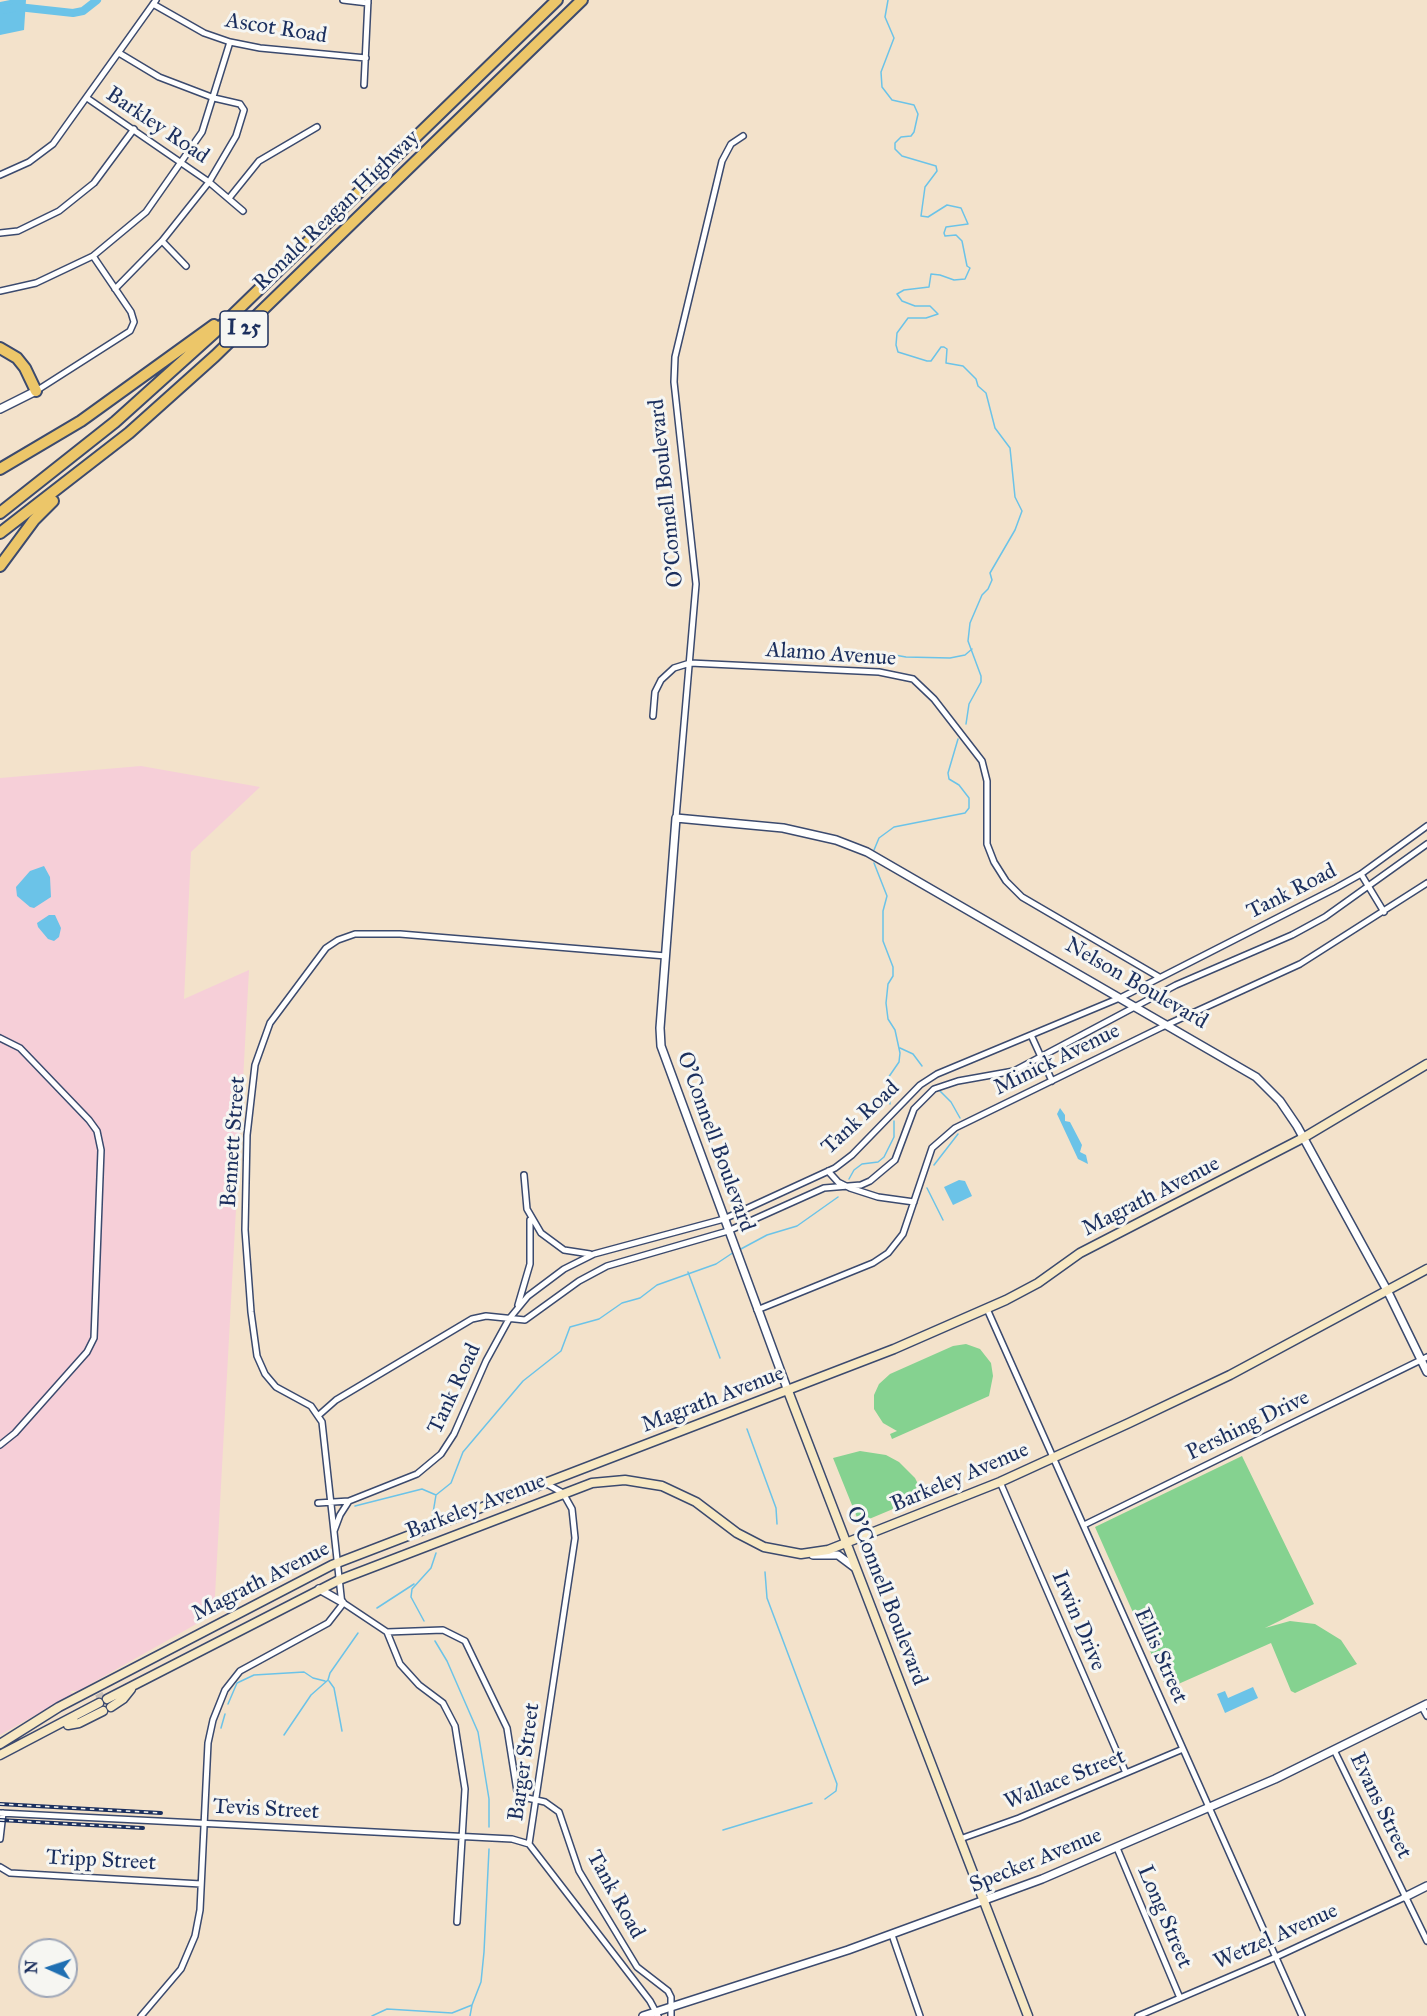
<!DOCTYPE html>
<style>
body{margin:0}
#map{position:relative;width:1427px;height:2016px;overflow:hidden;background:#f3e2cb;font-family:"IM FELL Great Primer",serif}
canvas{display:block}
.north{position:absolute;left:18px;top:1938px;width:60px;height:60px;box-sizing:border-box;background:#f6f6f2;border:2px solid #9ea6b7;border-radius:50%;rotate:273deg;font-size:16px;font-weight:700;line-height:24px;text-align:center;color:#1b2f5e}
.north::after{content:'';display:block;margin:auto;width:21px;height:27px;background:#1f6fb2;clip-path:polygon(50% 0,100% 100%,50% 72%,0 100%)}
</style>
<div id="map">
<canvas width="1427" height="2016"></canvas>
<div class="north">N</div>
</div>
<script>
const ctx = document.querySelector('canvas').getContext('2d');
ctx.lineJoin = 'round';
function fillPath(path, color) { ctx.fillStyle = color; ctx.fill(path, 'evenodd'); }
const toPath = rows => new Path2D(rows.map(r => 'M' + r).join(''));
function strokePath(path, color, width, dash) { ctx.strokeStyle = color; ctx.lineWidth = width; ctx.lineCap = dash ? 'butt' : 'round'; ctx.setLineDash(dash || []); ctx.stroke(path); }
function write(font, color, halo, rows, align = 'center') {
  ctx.font = font + ' "IM FELL Great Primer",serif'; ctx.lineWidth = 6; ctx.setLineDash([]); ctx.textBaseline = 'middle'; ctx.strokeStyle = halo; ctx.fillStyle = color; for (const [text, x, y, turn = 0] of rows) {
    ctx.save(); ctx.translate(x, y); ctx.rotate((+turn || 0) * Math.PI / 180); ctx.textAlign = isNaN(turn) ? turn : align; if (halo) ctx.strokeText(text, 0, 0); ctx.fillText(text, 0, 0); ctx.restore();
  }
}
fillPath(toPath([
 [141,766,260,787,191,852,184,999,249,970,214,1614,78,1691,70,1691,73,1694,0,1735,0,778]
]), '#f6cfd8');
fillPath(toPath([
 [966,1344,980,1349,991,1363,993,1376,989,1396,892,1439,890,1434,897,1431,883,1423,874,1409,874,1395,879,1384,890,1374,953,1346],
 [860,1451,886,1455,899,1462,915,1478,924,1496,862,1522,858,1520,833,1458],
 [1242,1456,1314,1604,1265,1628,1290,1621,1315,1624,1341,1640,1357,1664,1295,1693,1291,1691,1271,1643,1167,1689,1095,1527]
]), '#85d290');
fillPath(toPath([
 [10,0,26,0,24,30,0,35,0,2],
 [44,866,50,877,51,897,34,908,30,907,17,896,16,887,30,871],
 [49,915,55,915,61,928,59,937,54,941,48,939,38,927,37,923],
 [1060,1108,1065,1115,1065,1121,1070,1122,1082,1145,1080,1152,1086,1155,1088,1164,1078,1159,1057,1114],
 [959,1180,965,1181,972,1196,953,1205,944,1187],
 [1253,1687,1258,1698,1225,1713,1217,1694,1225,1691,1228,1698]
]), '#6bc3e8');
strokePath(toPath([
 [888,0,885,17,894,38,881,72,882,87,892,100,914,105,918,114,914,132,911,136,901,137,895,143,895,149,902,156,936,166,937,171,925,187,921,216,928,217,947,205,961,208,968,224,946,227,944,233,945,236,956,235,962,241,967,266,970,268,965,279,954,280,940,275,931,274,929,287,904,290,897,294,902,301,915,306,930,306,938,314,926,318,908,318,897,333,896,345,898,352,927,361,931,361,941,347,944,347,947,349,946,363,963,366,976,379,978,386,986,393,995,428,1010,448,1015,497,1022,511,1015,530,990,573,992,580,988,589,982,595,970,623,968,641,981,676,981,682,969,704,966,724],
 [883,653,906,657,950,658,965,655,972,649],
 [874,850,879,838,894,827,965,813,969,808,969,798,959,785,949,779,948,773,958,739],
 [874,863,887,896,883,911,883,941,893,967,893,976,888,984,886,1003,888,1019,895,1030,900,1053,899,1062,888,1078,890,1104],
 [900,1048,913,1054,922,1066],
 [939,1090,951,1102,960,1118],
 [934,1165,958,1134],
 [849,1179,854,1170,862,1164,878,1162,884,1157,894,1137,894,1121],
 [927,1188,943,1220],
 [739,1250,767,1235,797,1226,838,1197],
 [688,1272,720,1358],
 [747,1429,776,1508,777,1524],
 [355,1506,422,1489,436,1495],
 [432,1519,436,1495,451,1483,463,1452,523,1381,561,1351,570,1327,599,1319,622,1303,640,1298,657,1285,716,1264,734,1252],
 [765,1572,767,1598,837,1784,836,1791,825,1799],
 [377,1608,414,1584],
 [424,1621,411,1597,412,1589,431,1568,436,1553],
 [435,1641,447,1661,478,1732,489,1799,489,1827],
 [329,1681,334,1688,342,1731],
 [228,1704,237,1683,254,1675,304,1672,313,1678,325,1681],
 [221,1728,225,1714],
 [284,1735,311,1695,328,1680,330,1673,358,1633],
 [723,1830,812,1803],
 [372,2016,387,2009,452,2013,472,2005,481,1982,484,1952,489,1849],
 [470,2016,472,2005]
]), '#6bc3e8', 1.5);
strokePath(toPath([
 [0,10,18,7,73,13,83,11,97,0]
]), '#6bc3e8', 8);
strokePath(toPath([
 [97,1699,105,1695],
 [101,1707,109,1703]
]), '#c8beb5', 8, [8, 4]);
const minor = toPath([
 [343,0,368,3],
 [153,4,204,33,230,42,260,48,366,58],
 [364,85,368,0],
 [87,98,209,182,243,211],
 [0,175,29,162,53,144,156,0],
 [230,197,259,161,317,127],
 [0,233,18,231,59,211,94,183,134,129],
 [162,241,186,266],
 [115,289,162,241,209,182,236,136,244,110,240,104,214,98,159,77,119,53],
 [0,291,36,283,93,256,146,212,202,132,230,42],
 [36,391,130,331,134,322,131,312,93,256],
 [653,716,655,692,661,680,674,668,690,663,879,672,913,679,934,699,982,761,987,781,987,844,994,862,1006,881,1022,897,1159,977],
 [676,818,696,584,674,382,675,357,722,161,731,144,743,136],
 [1361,874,1384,912],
 [1031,1035,1052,1081],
 [0,1038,20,1048,89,1120,97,1131,101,1150,94,1338,87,1352,15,1433,0,1445],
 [828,1171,838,1182,850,1188,878,1197,914,1202],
 [524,1175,527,1209,541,1233,564,1250,590,1254],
 [518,1305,530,1264,530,1220],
 [987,1309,1302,2016],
 [757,1310,873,1263,888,1253,903,1234,932,1148,955,1128,1162,1027,1300,964,1427,883],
 [319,1415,336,1400,472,1319,486,1316,525,1320,579,1281,607,1266,728,1231,824,1188,861,1185,870,1181,895,1160,914,1109,934,1089,958,1081,1014,1071,1176,985,1292,935,1325,917,1427,844],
 [1000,1482,1126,1773],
 [545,1483,563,1493,572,1509,575,1538,529,1844,650,2001,658,2016],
 [318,1503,349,1501],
 [1084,1525,1427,1357],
 [334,1531,340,1515,349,1501,417,1474,441,1454,454,1434,486,1361,509,1319,528,1296,564,1269,594,1254,724,1219,835,1168,852,1155,920,1085,937,1074,1122,997,1336,888,1361,874,1427,826],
 [342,1602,387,1632,443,1630,465,1641,507,1728,517,1791,523,1797,545,1802,559,1812,579,1871,637,1967,668,1991,671,1997,671,2016],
 [387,1632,400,1664,419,1685,443,1703,455,1726,465,1789,457,1922],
 [1422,1707,1427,1716],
 [1334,1750,1427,1941],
 [0,1813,512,1839,529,1844],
 [0,1839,3,1813],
 [960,1839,1019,1818,1183,1749],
 [1117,1848,1180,1998],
 [0,1867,10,1873,201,1884],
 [892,1935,920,2016],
 [141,2016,181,1969,195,1936,200,1910,208,1743,213,1720,225,1690,240,1671,328,1623,342,1605,322,1422,311,1406,276,1387,265,1374,257,1356,251,1312,245,1230,247,1135,255,1065,270,1023,326,948,338,940,355,934,400,934,666,956],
 [1138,2016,1276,1957,1405,1897]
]);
const tertiary = toPath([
 [0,409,36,391],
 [788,1391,661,1046,660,1028,676,818,783,828,836,840,867,852,1256,1077,1280,1101,1297,1126,1388,1292,1427,1372],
 [813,1555,838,1555,854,1567],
 [319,1589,342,1602],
 [1405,1897,1427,1886],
 [643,2016,848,1950,1042,1879,1275,1779,1427,1704]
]);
const secondary = toPath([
 [788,1391,1028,2016],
 [107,1699,339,1580,592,1483,625,1480,662,1486,696,1502,737,1533,764,1547,801,1554,828,1550,1000,1482,1129,1423,1230,1375,1427,1269],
 [111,1707,123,1699,131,1689],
 [68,1725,79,1723,103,1711],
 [0,1744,59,1707,332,1565,894,1349,1006,1300,1038,1283,1080,1253,1303,1138,1427,1064],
 [0,1755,99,1703]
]);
const motorway = toPath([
 [0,348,17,358,25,368,36,391],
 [0,469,81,421,214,325],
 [0,513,115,422,215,332,557,0],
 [0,533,129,433,215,356,582,0],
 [0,566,34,520,53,501]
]);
strokePath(minor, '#3b4a6e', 8);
strokePath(tertiary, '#3b4a6e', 10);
strokePath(secondary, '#3b4a6e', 11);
strokePath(motorway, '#3b4a6e', 14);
strokePath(minor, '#fff', 5);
strokePath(tertiary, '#fff', 7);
strokePath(secondary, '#f7e8c3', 8);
strokePath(motorway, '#ecc669', 10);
const rail = toPath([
 [0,1804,161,1813],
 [0,1820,143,1828]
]);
strokePath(rail, '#1b2f5e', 4);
strokePath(rail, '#f6f6f2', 1.5, [4.5]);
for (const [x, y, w] of [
 [244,329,48]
]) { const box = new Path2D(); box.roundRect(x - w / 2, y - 18, w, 36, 4.5); ctx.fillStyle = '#f6f6f2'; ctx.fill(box); strokePath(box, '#1b2f5e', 1.5); }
write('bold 21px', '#1b2f5e', null, [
 ["I 25",244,329]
]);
write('22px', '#1b2f5e', '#f6f6f2', [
 ["Ascot Road",276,29,9],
 ["Barkley Road",157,126,34],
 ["Ronald Reagan Highway",337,211,-44],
 ["O'Connell Boulevard",667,493,-96],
 ["Alamo Avenue",831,655,4],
 ["Tank Road",1292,892,-27],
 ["Nelson Boulevard",1136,984,30],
 ["Minick Avenue",1057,1060,-26],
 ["Tank Road",861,1118,-43],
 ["Bennett Street",234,1142,-86],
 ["O'Connell Boulevard",715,1142,70],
 ["Magrath Avenue",1151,1197,-27],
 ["Tank Road",455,1389,-65],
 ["Magrath Avenue",713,1400,-21],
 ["Pershing Drive",1248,1426,-26],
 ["Barkeley Avenue",960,1478,-23],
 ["Barkeley Avenue",476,1507,-21],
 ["Magrath Avenue",261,1582,-27],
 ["O'Connell Boulevard",886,1596,69],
 ["Irwin Drive",1078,1621,67],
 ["Ellis Street",1160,1656,66],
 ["Barger Street",525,1762,-82],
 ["Wallace Street",1065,1780,-22],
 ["Evans Street",1380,1806,64],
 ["Tevis Street",266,1810,3],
 ["Tripp Street",101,1861,3],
 ["Specker Avenue",1036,1861,-22],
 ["Tank Road",615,1895,61],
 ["Long Street",1164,1917,67],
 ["Wetzel Avenue",1276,1937,-24]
]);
</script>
